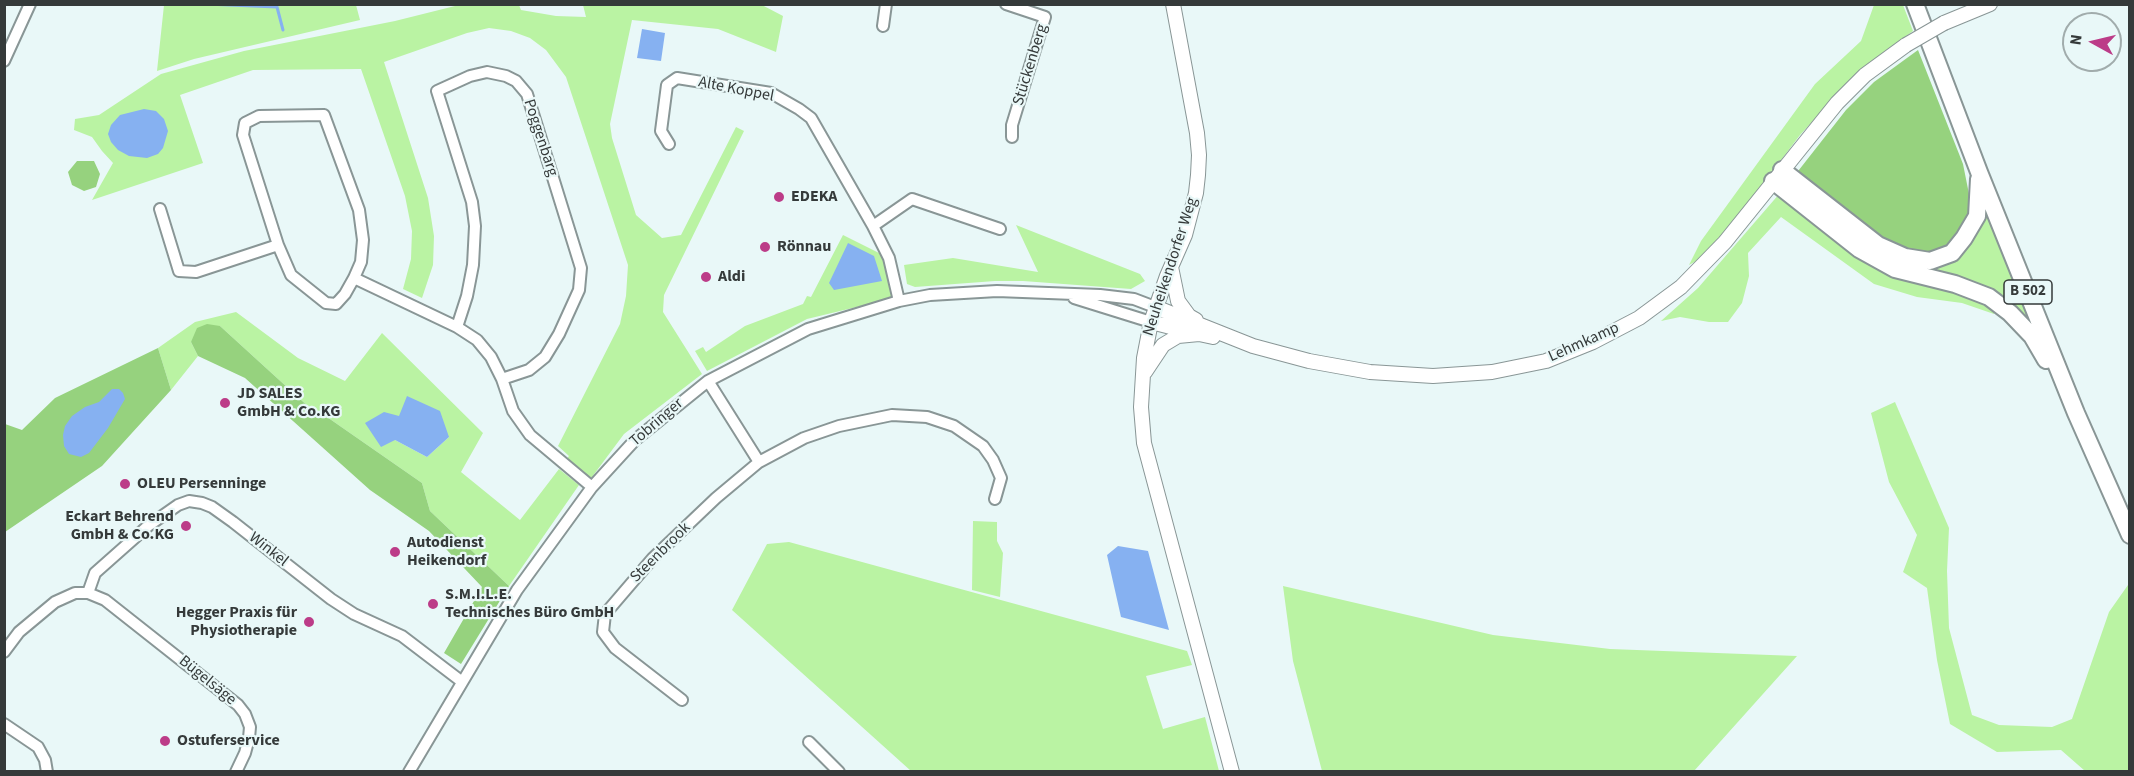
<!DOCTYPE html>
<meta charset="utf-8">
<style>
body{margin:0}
#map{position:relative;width:2134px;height:776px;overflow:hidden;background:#e9f8f8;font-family:"Source Sans 3",sans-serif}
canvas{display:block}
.frame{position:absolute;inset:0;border:6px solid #353a3a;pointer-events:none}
.north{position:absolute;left:2062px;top:12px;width:60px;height:60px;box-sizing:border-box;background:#e9f8f8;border:2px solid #a1acac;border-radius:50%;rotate:278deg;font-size:16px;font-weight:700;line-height:24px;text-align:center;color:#353a3a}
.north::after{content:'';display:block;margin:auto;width:21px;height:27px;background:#bc3c88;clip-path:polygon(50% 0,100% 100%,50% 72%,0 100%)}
</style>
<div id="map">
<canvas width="2134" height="776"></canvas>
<div class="frame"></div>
<div class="north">N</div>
</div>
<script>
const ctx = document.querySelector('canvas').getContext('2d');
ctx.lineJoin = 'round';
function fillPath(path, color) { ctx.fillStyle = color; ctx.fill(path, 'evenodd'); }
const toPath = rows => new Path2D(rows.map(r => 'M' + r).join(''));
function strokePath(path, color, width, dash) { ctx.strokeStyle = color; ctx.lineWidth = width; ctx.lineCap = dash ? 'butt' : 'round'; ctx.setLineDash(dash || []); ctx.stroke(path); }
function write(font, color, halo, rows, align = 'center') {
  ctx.font = font + ' "Source Sans 3",sans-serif'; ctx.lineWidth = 4.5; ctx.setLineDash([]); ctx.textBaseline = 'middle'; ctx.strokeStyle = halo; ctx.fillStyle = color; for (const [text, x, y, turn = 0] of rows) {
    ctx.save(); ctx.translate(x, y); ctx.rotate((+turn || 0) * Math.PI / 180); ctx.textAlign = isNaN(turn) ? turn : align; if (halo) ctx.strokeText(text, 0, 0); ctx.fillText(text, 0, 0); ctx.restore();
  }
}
fillPath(toPath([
 [760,4,783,16,776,52,718,29,632,20,610,124,612,138,636,215,662,238,681,235,736,127,744,131,664,295,663,312,702,374,624,434,589,481,565,461,569,456,558,446,620,324,626,296,628,265,566,77,546,50,530,38,511,31,489,28,467,33,384,62,428,198,434,236,433,265,422,298,403,289,411,259,412,231,405,196,361,69,253,70,180,95,203,163,92,200,113,163,102,151,92,137,74,130,75,119,99,115,161,74,244,51,395,21,459,5,519,5,521,10,556,16,586,17,583,5],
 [164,5,356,5,360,20,194,59,157,71],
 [1874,5,1903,5,1913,31,1860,70,1800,135,1739,216,1700,259,1689,265,1701,241,1815,84,1861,41],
 [1780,193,1994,304,1994,314,1962,303,1917,297,1874,284,1781,217,1748,253,1749,276,1742,303,1728,322,1709,322,1680,317,1661,321,1698,288],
 [1982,195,2031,318,2028,320,2006,299,1982,286,1918,273,1946,258],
 [1016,225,1140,274,1145,281,1131,289,1023,281,995,281,915,287,907,284,904,265,953,258,1038,272],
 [843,235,889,258,898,297,807,319,707,371,695,351,703,347,706,352,745,326,803,304,807,296,811,297],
 [236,312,298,358,345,381,382,333,483,433,461,472,520,520,559,469,579,485,509,586,430,511,422,483,327,417,311,409,220,326,191,342,198,356,171,390,158,348,195,322],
 [449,437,427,457,395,440],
 [1895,402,1949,528,1947,571,1949,628,1972,715,1999,725,2052,727,2072,719,2109,612,2128,585,2129,771,2085,771,2061,750,1997,752,1950,724,1937,660,1927,588,1903,572,1917,535,1889,482,1871,413],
 [973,521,997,522,997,541,1003,553,1000,597,972,590],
 [789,542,1187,651,1192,665,1146,676,1163,729,1205,717,1219,771,911,771,732,610,767,544],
 [1283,586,1493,635,1610,649,1797,656,1694,771,1322,771,1293,661]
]), '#baf3a3');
fillPath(toPath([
 [1918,50,1963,164,1971,204,1964,230,1946,248,1921,256,1879,239,1795,175,1846,110,1874,82],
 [77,161,94,161,100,174,96,187,84,191,72,185,68,172],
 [207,324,220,326,311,409,327,417,422,483,430,511,509,586,461,664,444,653,482,587,429,531,370,490,245,378,198,356,191,342,197,328],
 [158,348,171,390,102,466,5,532,5,424,22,430,55,398]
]), '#96d27e');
fillPath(toPath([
 [642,29,665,33,661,61,637,58],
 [144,109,156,111,164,119,168,131,163,148,158,154,147,158,129,156,118,150,111,142,108,134,111,125,120,115],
 [848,243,874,256,882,281,834,290,829,283],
 [112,389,119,389,123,393,125,399,108,428,89,453,81,457,69,454,64,446,63,435,65,426,72,416,85,407,99,402],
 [407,396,440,411,449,437,427,457,395,440,381,447,365,423,384,412,399,416],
 [1118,546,1148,551,1169,630,1121,617,1107,555]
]), '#86b1f1');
strokePath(toPath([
 [206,4,277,7,283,30]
]), '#86b1f1', 3);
const minor = toPath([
 [1006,4,1045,17,1012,125,1012,137],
 [883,26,886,4],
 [4,61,30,4],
 [324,115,359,210,363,240,361,262,354,278,345,294,336,304,326,303,291,275,278,245,243,135,245,123,259,116,324,115],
 [669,144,661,131,667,85,677,78,771,93,799,109,811,118,873,226,889,258,899,301],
 [160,209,179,271,196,272,278,245],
 [873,226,912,199,1000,229],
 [354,278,457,327,477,340,491,357,502,379,513,411,530,435,592,487],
 [1074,298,1151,322],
 [457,327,467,296,473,265,475,226,472,202,437,91,470,76,487,72,506,76,516,81,527,94,581,268,579,290,559,334,545,357,529,370,502,379],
 [708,381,759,462,804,438,839,426,892,415,927,417,954,426,983,446,993,460,1001,478,995,499],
 [88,593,95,573,148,526,178,505,189,501,202,503,212,507,233,522,331,599,354,614,402,636,461,681],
 [4,652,19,632,55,602,75,593,88,593,105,600,238,705,245,714,250,727,249,738,245,753,236,772],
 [682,700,615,648,603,632,605,614,653,558,716,498,759,462],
 [4,724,38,747,45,760,47,772],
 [809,742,839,772],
 [409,772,517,590,592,487,635,440,708,381,808,329,899,301,930,295,997,291,1100,295,1134,299,1155,307]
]);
const tertiary = toPath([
 [1173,4,1197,133,1199,155,1198,175,1196,193,1185,235,1167,276,1151,322,1144,358,1141,407,1144,443,1232,772],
 [1944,23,1990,4],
 [1171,267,1178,301,1189,316,1196,320],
 [1155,307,1253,346,1309,361,1370,372,1433,376,1492,372,1546,361,1593,342,1639,318,1681,287,1725,242,1837,103,1865,75,1906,45],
 [1151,322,1190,332],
 [1145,372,1163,345,1178,336,1199,334,1213,337]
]);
const trunk = toPath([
 [1915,4,1979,172,2076,413,2130,535],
 [1782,170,1878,245,1905,257,1930,261,1952,253,1964,238,1977,216,1979,179],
 [1773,181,1859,249,1895,269,1955,284,1989,297,2010,313,2032,336,2046,360]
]);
strokePath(minor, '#899696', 14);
strokePath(tertiary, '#899696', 16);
strokePath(trunk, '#899696', 20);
strokePath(minor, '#fff', 10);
strokePath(tertiary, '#fff', 14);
strokePath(trunk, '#fff', 16);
const tertiaryBridge = toPath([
 [1906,45,1944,23]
]);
strokePath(tertiaryBridge, '#899696', 16, []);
strokePath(tertiaryBridge, '#fff', 14);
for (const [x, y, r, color] of [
 [779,197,6,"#bc3c88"],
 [765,247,6,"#bc3c88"],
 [706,277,6,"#bc3c88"],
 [225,403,6,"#bc3c88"],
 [125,484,6,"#bc3c88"],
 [186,526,6,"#bc3c88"],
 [395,552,6,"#bc3c88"],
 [433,604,6,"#bc3c88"],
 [309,622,6,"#bc3c88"],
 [165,741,6,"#bc3c88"]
]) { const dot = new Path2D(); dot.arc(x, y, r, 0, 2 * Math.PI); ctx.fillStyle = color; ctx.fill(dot); strokePath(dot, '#e9f8f8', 2); }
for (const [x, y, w] of [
 [2028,292,48]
]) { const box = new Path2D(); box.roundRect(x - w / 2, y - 12, w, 24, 4.5); ctx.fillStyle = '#e9f8f8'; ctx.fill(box); strokePath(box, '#353a3a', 1.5); }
write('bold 15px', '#353a3a', null, [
 ["B 502",2028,292]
]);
write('16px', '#353a3a', '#e9f8f8', [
 ["Stückenberg",1031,65,-73],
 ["Alte Koppel",736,90,11],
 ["Poggenbarg",540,138,72],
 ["Neuheikendorfer Weg",1171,267,-72],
 ["Lehmkamp",1584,343,-24],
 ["Tobringer",657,423,-41],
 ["Winkel",268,550,38],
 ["Steenbrook",661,553,-45],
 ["Bügelsäge",207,681,39]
]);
write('bold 16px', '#353a3a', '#e9f8f8', [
 ["EDEKA",791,197],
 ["Rönnau",777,247],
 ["Aldi",718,277],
 ["JD SALES",237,394],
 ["GmbH & Co.KG",237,412],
 ["OLEU Persenninge",137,484],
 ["Eckart Behrend",174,517,"right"],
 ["GmbH & Co.KG",174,535,"right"],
 ["Autodienst",407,543],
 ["Heikendorf",407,561],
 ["S.M.I.L.E.",445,595],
 ["Technisches Büro GmbH",445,613],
 ["Hegger Praxis für",297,613,"right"],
 ["Physiotherapie",297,631,"right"],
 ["Ostuferservice",177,741]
], 'left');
</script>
